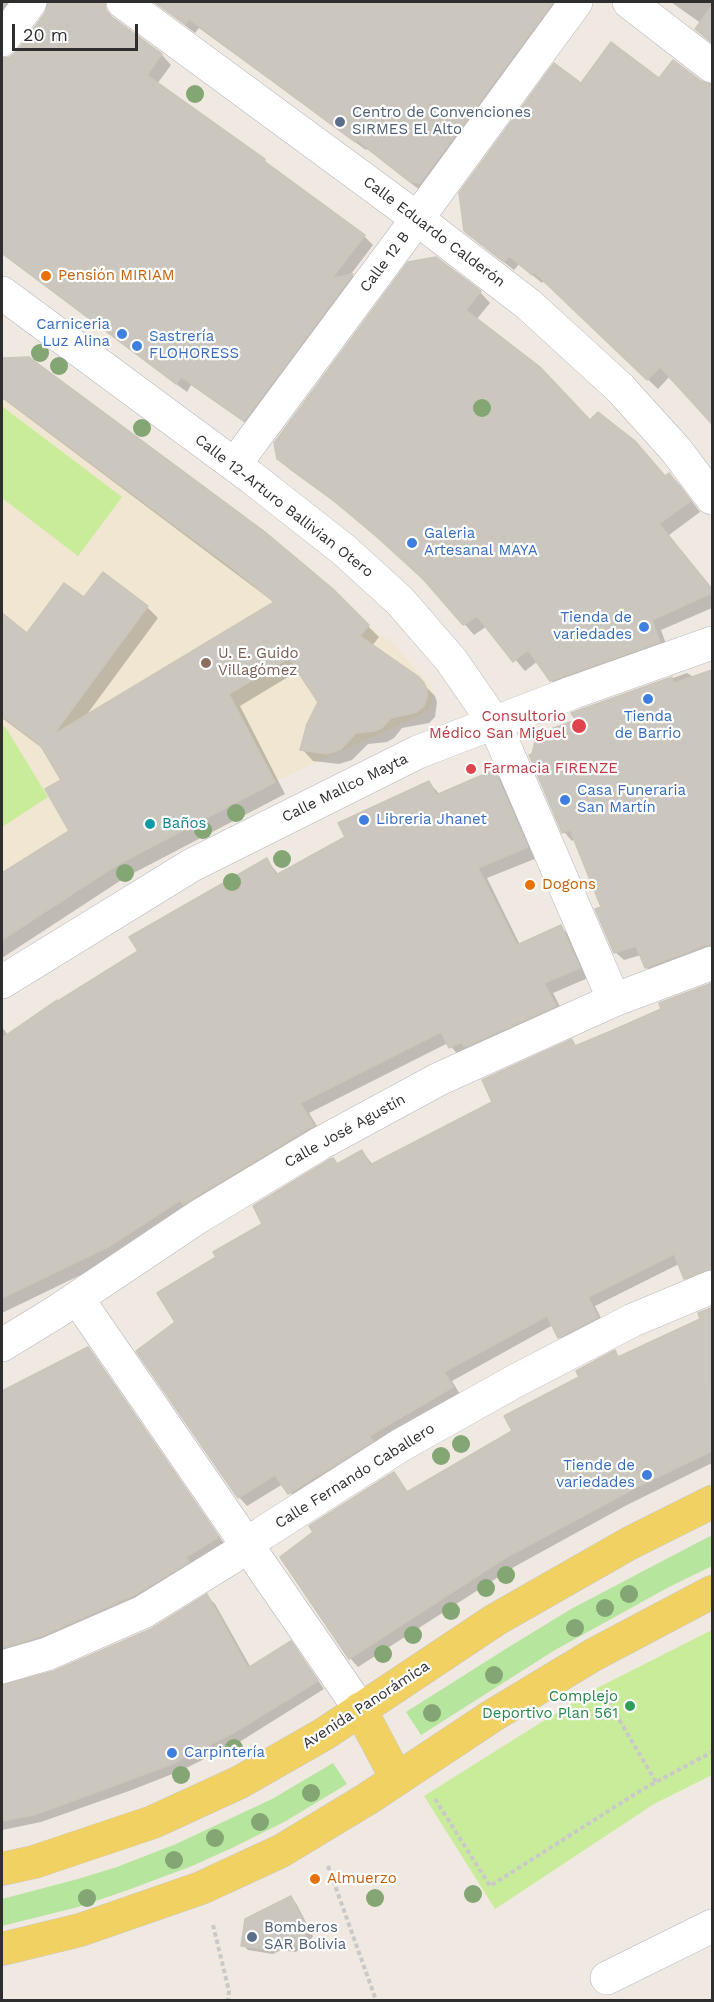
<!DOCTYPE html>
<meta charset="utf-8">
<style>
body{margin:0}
#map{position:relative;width:714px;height:2002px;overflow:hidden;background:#efe9e1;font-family:"Work Sans",sans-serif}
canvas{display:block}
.frame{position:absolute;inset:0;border:3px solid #2e2e2e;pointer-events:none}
.scale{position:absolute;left:12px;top:24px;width:126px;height:27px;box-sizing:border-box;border:3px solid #2e2e2e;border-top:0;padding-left:8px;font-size:18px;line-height:21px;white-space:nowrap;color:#2e2e2e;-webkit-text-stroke:4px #fff;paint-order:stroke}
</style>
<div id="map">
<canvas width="714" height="2002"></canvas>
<div class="frame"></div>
<div class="scale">20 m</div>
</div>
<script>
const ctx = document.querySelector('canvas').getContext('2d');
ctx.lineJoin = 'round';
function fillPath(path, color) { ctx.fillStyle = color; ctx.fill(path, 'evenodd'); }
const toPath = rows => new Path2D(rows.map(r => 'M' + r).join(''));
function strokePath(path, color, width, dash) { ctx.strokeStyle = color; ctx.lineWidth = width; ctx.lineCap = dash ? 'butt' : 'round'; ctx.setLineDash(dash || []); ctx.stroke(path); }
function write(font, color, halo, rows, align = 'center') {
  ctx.font = font + ' "Work Sans",sans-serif'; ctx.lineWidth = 4.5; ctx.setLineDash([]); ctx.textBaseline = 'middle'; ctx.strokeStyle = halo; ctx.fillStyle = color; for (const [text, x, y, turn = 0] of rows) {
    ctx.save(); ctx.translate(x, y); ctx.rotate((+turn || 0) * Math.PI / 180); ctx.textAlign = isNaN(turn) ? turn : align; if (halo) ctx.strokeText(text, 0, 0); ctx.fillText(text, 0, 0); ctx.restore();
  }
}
fillPath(toPath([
 [29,357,265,532,333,589,385,640,388,638,430,685,433,691,433,700,428,710,421,715,280,779,118,865,2,940,2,363,5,358]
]), '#f0e6d1');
fillPath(toPath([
 [712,1535,712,1566,669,1587,555,1650,421,1735,406,1712,512,1645,571,1609],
 [333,1763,347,1784,286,1821,232,1848,192,1866,128,1890,78,1907,2,1926,2,1899,78,1879,117,1867,176,1844,272,1799]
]), '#b6e59e');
fillPath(toPath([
 [3,407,122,497,78,556,2,498,2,409],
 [2,725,6,728,48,797,2,827],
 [712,1630,712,1775,654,1804,495,1909,424,1796,591,1691]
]), '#c9ec9a');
fillPath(toPath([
 [2,2,23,2,2,31],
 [50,2,80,2,127,37,130,32,162,55,171,65,157,84,264,160,274,170,364,236,373,245,351,274,361,284,254,429,191,385,187,392,2,254,2,60,11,58,18,52,46,14],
 [155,2,569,2,421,191,367,149,366,150,199,28,195,33],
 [671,2,712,2,712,43,697,29,702,24],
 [660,80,700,82,709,86,712,85,712,422,670,376,658,389,544,280,542,283,519,264,514,270,475,240,465,230,581,86],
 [480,292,490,303,476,320,591,422,666,478,669,475,680,485,700,512,669,535,712,589,712,608,661,630,669,652,561,691,551,680,538,661,525,671,487,626,474,635,428,582,389,547,340,506,289,469,279,458],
 [6,359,327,586,379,637,372,646,418,679,435,696,437,702,435,717,429,723,402,728,394,738,387,742,368,744,352,760,339,764,313,761,302,749,319,701,298,671,240,706,285,794,126,877,2,958,2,874,71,831,63,780,46,751,2,718,2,615,28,635,85,600,147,607,158,618,85,717,275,603,2,398,2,365],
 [712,672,712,954,655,976,646,967,641,955,624,960,615,952,603,908,575,839,572,841,564,832,578,720,574,714,687,673,695,678],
 [494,772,504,782,537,858,487,878,520,945,561,927,571,937,588,978,553,993,565,1016,460,1057,448,1043,309,1113,323,1136,120,1256,2,1313,2,1027,8,1035,140,952,267,860,279,875,347,838,429,782,440,795],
 [712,984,712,1278,693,1286,685,1278,679,1264,595,1306,605,1326,568,1345,560,1337,553,1325,452,1381,461,1396,298,1502,283,1484,247,1506,239,1497,177,1323,218,1257,264,1224,333,1160,338,1165,362,1151,373,1165,494,1102,572,1041,577,1047,663,1010,661,1004],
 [712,1309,712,1463,625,1506,514,1567,358,1667,350,1658,393,1474,408,1492,514,1432,615,1352,620,1358,702,1320,700,1314],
 [87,1348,95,1356,225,1545,142,1602,2,1658,2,1408,36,1406],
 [207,1596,215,1604,251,1668,290,1643,298,1651,324,1689,241,1741,180,1771,129,1791,41,1822,2,1830,2,1687,55,1673,151,1630],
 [291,1898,296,1903,313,1936,307,1947,295,1952,281,1950,273,1954,248,1950,243,1945]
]), '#0003');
const building = toPath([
 [48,2,105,2,106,10,112,17,162,54,147,75,265,159,264,161,365,235,332,278,353,274,244,421,181,377,176,384,2,253,2,58,10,57,17,51,45,13,48,2],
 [154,2,553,2,420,183,410,182,357,140,355,142,189,19,185,24,154,2],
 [712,6,712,43,695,29,712,6],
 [611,42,659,78,673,60,701,81,712,84,712,424,660,367,647,380,534,272,532,275,509,256,504,262,464,231,459,193,554,63,581,83,611,42],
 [436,257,481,291,466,310,540,367,590,420,598,412,635,441,665,476,669,473,691,501,659,524,712,589,712,593,652,620,660,642,550,681,528,650,513,662,477,616,463,625,423,579,377,537,328,496,277,459,274,443,408,262,436,257],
 [29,357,265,532,333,589,369,625,360,636,419,677,424,683,427,690,427,698,424,706,417,712,391,718,383,727,375,731,356,733,341,749,334,752,327,754,300,750,307,724,318,702,289,658,229,694,275,782,115,866,2,940,2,873,69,831,45,789,61,780,41,746,2,716,2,613,27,633,64,583,84,597,103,572,148,606,53,735,274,602,236,571,2,397,2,358,29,357],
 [712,670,712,945,705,945,645,968,636,946,614,953,595,909,601,907,570,830,562,833,529,755,532,754,537,734,576,720,571,713,672,677,674,683,712,670],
 [494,770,528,847,478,868,517,945,561,925,580,968,544,983,556,1006,464,1047,462,1042,449,1048,441,1032,300,1103,314,1125,183,1204,180,1200,110,1246,2,1298,2,1038,57,1000,58,1001,138,951,129,937,267,858,276,875,345,837,338,823,429,781,436,795,494,770],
 [712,983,712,1269,684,1279,674,1254,588,1297,598,1317,558,1338,547,1316,444,1372,453,1387,369,1436,373,1441,288,1494,275,1475,238,1498,136,1351,175,1322,157,1293,216,1257,213,1252,262,1224,253,1206,330,1159,333,1158,337,1164,362,1150,370,1165,492,1102,482,1080,572,1039,575,1046,611,1031,661,1009,659,1003,712,983],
 [711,1308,712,1451,637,1487,505,1558,349,1659,280,1557,313,1532,309,1526,394,1472,407,1492,512,1431,504,1416,579,1377,576,1371,615,1350,618,1357,700,1319,698,1313,711,1308],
 [88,1347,219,1537,186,1557,189,1562,134,1595,41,1636,2,1648,2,1391,88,1347],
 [207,1594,248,1668,291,1641,318,1681,233,1733,172,1764,70,1802,33,1815,2,1821,2,1685,54,1671,151,1629,207,1594],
 [291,1896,308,1930,302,1942,289,1948,276,1945,267,1949,241,1946,245,1919,291,1896]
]);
fillPath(building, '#cbc7bf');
strokePath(building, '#cbc5ba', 1.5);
const minor = toPath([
 [123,2,399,205,528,304,620,388,676,450,712,498],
 [629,2,712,66],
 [2,40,30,2],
 [2,293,251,477,344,550,400,601,451,660,494,722,614,1000],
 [235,464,417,219,576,2],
 [2,982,192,865,418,752,574,692,712,643],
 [77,1298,360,1709],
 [2,1345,56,1312,198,1217,321,1143,439,1079,614,1000,712,963],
 [2,1667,47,1654,143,1612,232,1557,263,1533,401,1445,517,1380,633,1320,712,1287],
 [607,1978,712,1926]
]);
const major = toPath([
 [360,1709,397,1779],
 [2,1869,34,1862,153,1822,240,1782,324,1734,495,1620,630,1543,712,1502],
 [2,1949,80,1930,201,1888,281,1851,367,1799,492,1716,593,1655,712,1592]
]);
strokePath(minor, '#b4b7c1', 34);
strokePath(major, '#c9c9c9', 34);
strokePath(toPath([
 [604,1694,656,1782],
 [435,1799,490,1886,643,1789,712,1752],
 [328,1866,376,2000],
 [213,1925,229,1991,228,2000]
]), '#c9c9c9', 4, [4.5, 3]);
strokePath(minor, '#fff', 33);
strokePath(major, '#f2d163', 33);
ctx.fillStyle = '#84a574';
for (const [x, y] of [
 [195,94],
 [40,353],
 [59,366],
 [482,408],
 [142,428],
 [236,813],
 [203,830],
 [282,859],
 [125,873],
 [232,882],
 [461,1444],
 [441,1456],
 [506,1575],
 [486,1588],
 [629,1594],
 [605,1608],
 [451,1611],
 [575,1628],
 [413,1635],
 [383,1654],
 [494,1675],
 [432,1713],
 [234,1748],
 [181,1775],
 [311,1793],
 [260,1822],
 [215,1838],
 [174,1860],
 [473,1894],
 [87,1898],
 [375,1898]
]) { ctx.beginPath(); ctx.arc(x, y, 9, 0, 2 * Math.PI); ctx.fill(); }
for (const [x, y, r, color] of [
 [340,122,6,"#5c6f8a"],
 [46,276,6,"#e8710a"],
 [122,334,6,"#3f7fe0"],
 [137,346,6,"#3f7fe0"],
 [412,543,6,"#3f7fe0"],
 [644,627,6,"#3f7fe0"],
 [206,663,6,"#8d6e63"],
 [648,699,6,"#3f7fe0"],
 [579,726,8,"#e0444e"],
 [471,769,6,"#e0444e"],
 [565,800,6,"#3f7fe0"],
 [364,820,6,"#3f7fe0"],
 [150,824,6,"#0f9aa8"],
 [530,885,6,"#e8710a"],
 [647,1475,6,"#3f7fe0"],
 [630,1706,6,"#2e9e5b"],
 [172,1753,6,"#3f7fe0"],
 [315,1879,6,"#e8710a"],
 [252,1937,6,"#5c6f8a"]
]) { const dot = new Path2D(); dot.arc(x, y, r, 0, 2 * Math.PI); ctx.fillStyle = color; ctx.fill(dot); strokePath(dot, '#fff', 2); }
write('15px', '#4e5e75', '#fff', [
 ["Centro de Convenciones",352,113],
 ["SIRMES El Alto",352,130],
 ["Bomberos",264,1928],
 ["SAR Bolivia",264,1945]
], 'left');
write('15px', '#2e2e2e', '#fff', [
 ["Calle Eduardo Calderón",434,232,37],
 ["Calle 12 B",385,262,-53],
 ["Calle 12-Arturo Ballivian Otero",284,506,38],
 ["Calle Mallco Mayta",345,788,-26],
 ["Calle José Agustín",345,1131,-29],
 ["Calle Fernando Caballero",355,1476,-32],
 ["Avenida Panorámica",366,1705,-33]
]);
write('15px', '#c56008', '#fff', [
 ["Pensión MIRIAM",58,276],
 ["Dogons",542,885],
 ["Almuerzo",327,1879]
], 'left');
write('15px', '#366cbe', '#fff', [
 ["Carniceria",110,325,"right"],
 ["Luz Alina",110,342,"right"],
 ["Sastrería",149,337],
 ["FLOHORESS",149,354],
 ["Galeria",424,534],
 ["Artesanal MAYA",424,551],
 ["Tienda de",632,618,"right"],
 ["variedades",632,635,"right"],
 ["Tienda",648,717,"center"],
 ["de Barrio",648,734,"center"],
 ["Casa Funeraria",577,791],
 ["San Martín",577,808],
 ["Libreria Jhanet",376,820],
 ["Tiende de",635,1466,"right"],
 ["variedades",635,1483,"right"],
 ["Carpintería",184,1753]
], 'left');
write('15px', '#785e54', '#fff', [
 ["U. E. Guido",218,654],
 ["Villagómez",218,671]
], 'left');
write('15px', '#be3a42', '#fff', [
 ["Consultorio",566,717],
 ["Médico San Miguel",566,734],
 ["Farmacia FIRENZE",483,769,"left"]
], 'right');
write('15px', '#0d838f', '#fff', [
 ["Baños",162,824]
], 'left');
write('15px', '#27864d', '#fff', [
 ["Complejo",618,1697],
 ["Deportivo Plan 561",618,1714]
], 'right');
</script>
